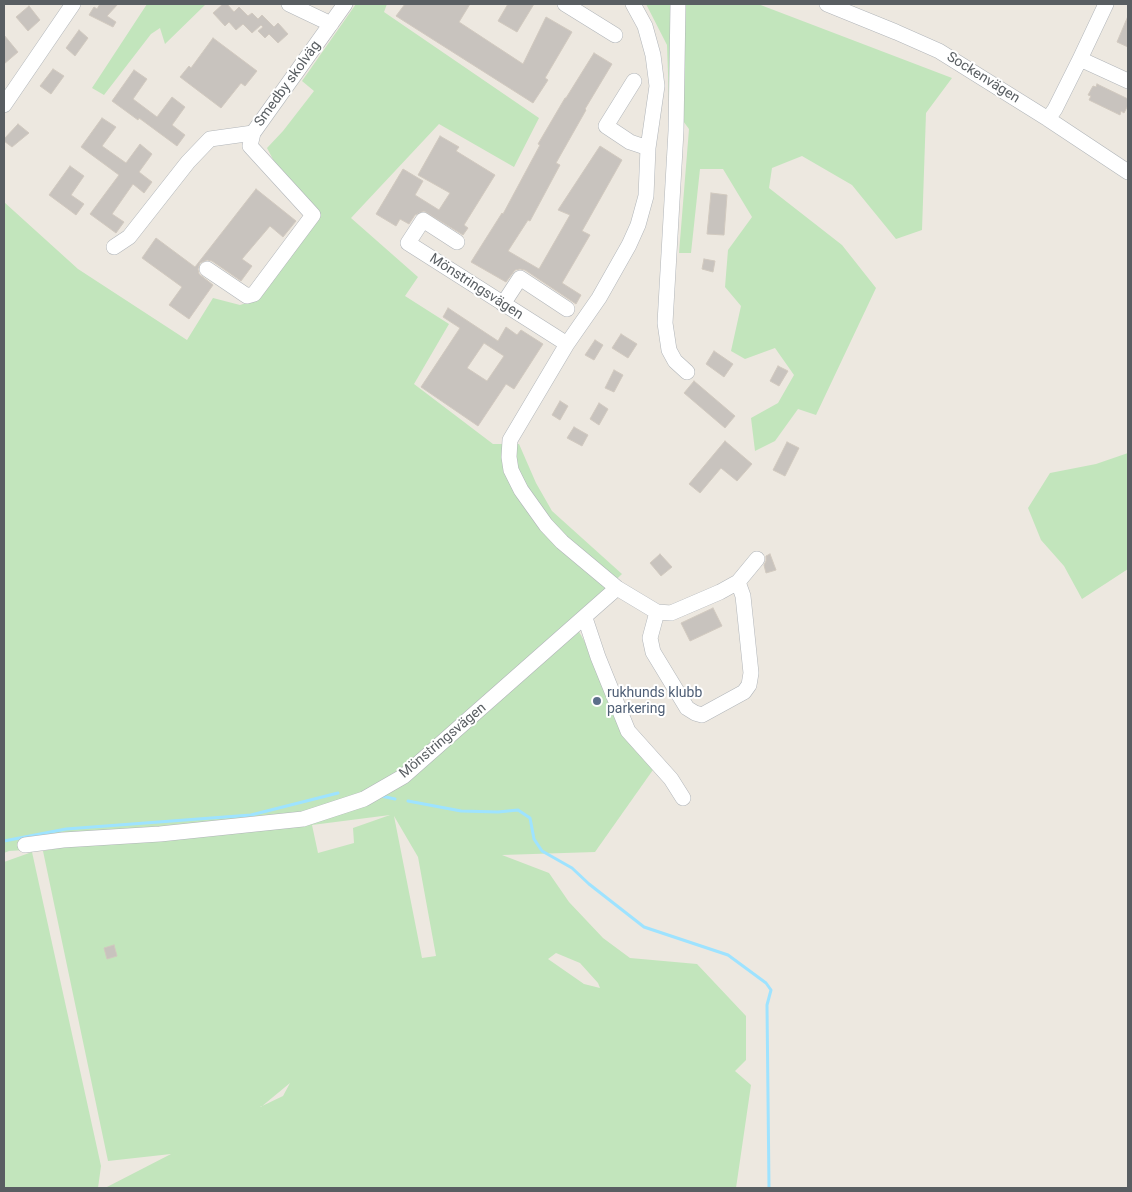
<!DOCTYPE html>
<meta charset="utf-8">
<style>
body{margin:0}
#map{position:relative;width:1132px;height:1192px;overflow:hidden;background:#ede8e0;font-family:Roboto,sans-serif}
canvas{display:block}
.frame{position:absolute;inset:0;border:5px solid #595e62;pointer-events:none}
</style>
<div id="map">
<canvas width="1132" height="1192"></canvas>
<div class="frame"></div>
</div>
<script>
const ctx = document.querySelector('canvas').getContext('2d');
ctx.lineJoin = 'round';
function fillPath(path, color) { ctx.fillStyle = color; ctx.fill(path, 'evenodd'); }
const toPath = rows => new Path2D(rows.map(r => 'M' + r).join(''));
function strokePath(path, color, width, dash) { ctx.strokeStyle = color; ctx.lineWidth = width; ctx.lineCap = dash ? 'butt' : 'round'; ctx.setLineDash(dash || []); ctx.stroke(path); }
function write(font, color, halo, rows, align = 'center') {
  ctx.font = font + ' Roboto,sans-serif'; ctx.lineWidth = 4; ctx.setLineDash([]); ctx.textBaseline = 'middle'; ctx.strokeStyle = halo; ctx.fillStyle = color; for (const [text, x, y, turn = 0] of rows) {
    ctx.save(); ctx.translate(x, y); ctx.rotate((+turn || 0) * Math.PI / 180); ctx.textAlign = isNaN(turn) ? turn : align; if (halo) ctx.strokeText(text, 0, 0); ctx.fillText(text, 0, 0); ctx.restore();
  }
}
fillPath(toPath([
 [147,4,206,4,165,44,160,28,151,34,104,95,92,88],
 [356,4,387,4,384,12,539,118,514,167,439,124,351,218,418,277,405,296,449,324,414,384,493,444,519,444,536,483,552,511,622,574,573,621,655,767,595,852,502,855,549,873,569,902,603,938,630,958,697,964,746,1016,746,1060,735,1071,751,1085,736,1188,105,1188,171,1154,108,1161,43,851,58,848,9,851,4,853,4,202,78,269,187,340,213,298,240,305,259,299,318,220,277,167,267,148,283,131,314,91,302,81],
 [390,815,353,828,354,843,318,853,312,825],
 [394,816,418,857,436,956,422,958],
 [556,953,580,963,598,983,600,988,584,984,548,959],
 [290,1083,283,1096,260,1107,261,1107],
 [646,4,758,4,952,78,926,113,922,230,896,239,852,185,802,156,772,168,769,188,842,245,876,288,816,415,798,409,775,441,755,451,751,418,778,403,794,375,775,348,745,359,731,351,741,306,725,287,728,250,752,217,723,169,700,169,691,253,679,253,689,129,669,102,667,45],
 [1128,453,1128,569,1082,599,1064,566,1041,540,1028,508,1050,473,1096,464],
 [32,852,101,1166,98,1188,4,1188,4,862]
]), '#c2e5bc');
strokePath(toPath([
 [381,796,395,799],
 [408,801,461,811,498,812,518,810,530,818,534,839,542,851,572,868,589,884,644,927,728,955,766,983,771,990,767,1005,769,1188],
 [4,841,66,829,251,815,338,793]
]), '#9ee3ff', 3);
const building = toPath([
 [100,4,118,4,107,16,116,22,113,27,89,15,94,7,97,9,100,4],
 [223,4,227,4,234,12,239,7,248,16,252,13,258,19,262,15,274,27,278,23,288,34,278,43,269,34,265,38,258,31,263,27,261,25,252,33,243,24,236,30,229,22,225,26,213,13,223,4],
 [405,4,470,4,459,22,523,64,546,17,572,32,545,78,548,80,533,103,396,16,405,4],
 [508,4,534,4,517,32,498,21,508,4],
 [29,6,40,20,28,31,16,17,29,6],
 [1128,16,1128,47,1117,42,1128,16],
 [79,30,88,38,75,56,66,48,79,30],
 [4,35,18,52,4,64,4,35],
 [213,38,257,71,245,86,241,83,221,108,180,77,189,66,191,68,213,38],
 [594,53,612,64,585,109,586,110,556,163,560,165,530,221,528,220,508,251,539,269,570,215,558,210,600,146,622,160,582,231,590,235,562,283,581,295,576,304,525,270,520,269,515,270,506,282,471,262,502,213,503,214,540,145,538,144,565,98,566,98,594,53],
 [53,69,64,76,51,94,40,86,53,69],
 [134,70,147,79,133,99,157,117,172,97,185,107,172,125,185,135,177,146,139,118,138,120,112,101,134,70],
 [1097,84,1128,99,1128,105,1124,113,1121,111,1120,115,1089,100,1091,96,1088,95,1093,86,1096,87,1097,84],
 [102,118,116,127,102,146,126,163,140,144,152,154,139,172,152,182,144,193,133,184,112,214,124,222,116,233,90,214,119,175,81,147,102,118],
 [18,124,29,133,12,147,4,141,4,139,18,124],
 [440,136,459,147,456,151,495,175,464,225,468,228,463,235,424,211,415,215,409,224,400,219,396,226,376,214,403,169,423,181,415,195,439,210,450,193,418,175,440,136],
 [70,166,84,176,71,195,84,204,76,215,49,195,70,166],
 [256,189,296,221,283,237,270,226,242,259,252,266,241,281,212,261,207,260,200,263,198,269,199,274,213,285,189,319,169,305,182,287,142,258,156,238,195,267,256,189],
 [711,193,727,195,724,235,707,234,711,193],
 [704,259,715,261,713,272,702,269,704,259],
 [448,308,498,341,506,327,517,335,521,330,543,344,514,389,506,384,478,426,421,387,460,328,443,317,448,308],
 [484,343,504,356,487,381,467,368,484,343],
 [621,334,637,344,628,358,612,348,621,334],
 [595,340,603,345,594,360,585,355,595,340],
 [714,351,733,364,724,377,706,364,714,351],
 [778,366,788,371,779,386,770,381,778,366],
 [614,370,623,375,614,392,605,388,614,370],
 [694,381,735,416,725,428,684,393,694,381],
 [560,401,568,406,560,420,552,415,560,401],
 [599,403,608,409,599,425,590,419,599,403],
 [574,427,588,435,582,446,567,438,574,427],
 [725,441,752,464,737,481,721,468,700,493,689,484,725,441],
 [787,442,799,448,785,476,773,470,787,442],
 [660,554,672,567,661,576,650,563,660,554],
 [770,554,776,570,766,573,764,565,766,561,766,556,770,554],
 [713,608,722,626,690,641,681,623,713,608],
 [114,945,117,956,107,959,104,948,114,945]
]);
fillPath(building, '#c8c3be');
strokePath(building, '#d1c9bf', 1);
const minor = toPath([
 [289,4,331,24],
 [565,4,615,35],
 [633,4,645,26,653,55,657,86,648,148,646,196,638,225,629,245,599,298,567,344,510,440,509,457,511,470,521,490,546,525,562,542,617,588,657,612,671,613,720,592,738,582,757,559],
 [678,4,676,131,665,323,669,350,675,361,687,372],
 [827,4,896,32,939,51,1048,119,1128,172],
 [1080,59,1128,81],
 [634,81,606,126,630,142,648,148],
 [4,105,73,4],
 [1048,119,1055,109,1080,59,1106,4],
 [457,242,423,220,408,243,567,344],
 [114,247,129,237,188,162,210,139,253,133],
 [207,269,247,296,254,294,313,215,250,146,253,133,345,4],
 [503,304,520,278,567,309],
 [657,612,650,638,653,652,687,708,695,713,702,715,744,692,749,685,751,673,743,596,738,582],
 [585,618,598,657,628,731,671,779,683,798],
 [25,845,63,840,160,834,303,819,364,799,404,776,617,588]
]);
strokePath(minor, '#b1b5b9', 16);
strokePath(minor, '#fff', 15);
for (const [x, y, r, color] of [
 [597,701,5,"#5c6f8a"]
]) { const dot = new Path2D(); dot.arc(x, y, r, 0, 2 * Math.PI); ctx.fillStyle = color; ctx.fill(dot); strokePath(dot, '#fff', 2); }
write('14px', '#595e62', '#fff', [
 ["Sockenvägen",983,78,32],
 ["Smedby skolväg",288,84,-54],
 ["Mönstringsvägen",476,287,33],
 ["Mönstringsvägen",443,741,-40]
]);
write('14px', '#4e5e75', '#fff', [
 ["rukhunds klubb",607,693],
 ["parkering",607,709]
], 'left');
</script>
